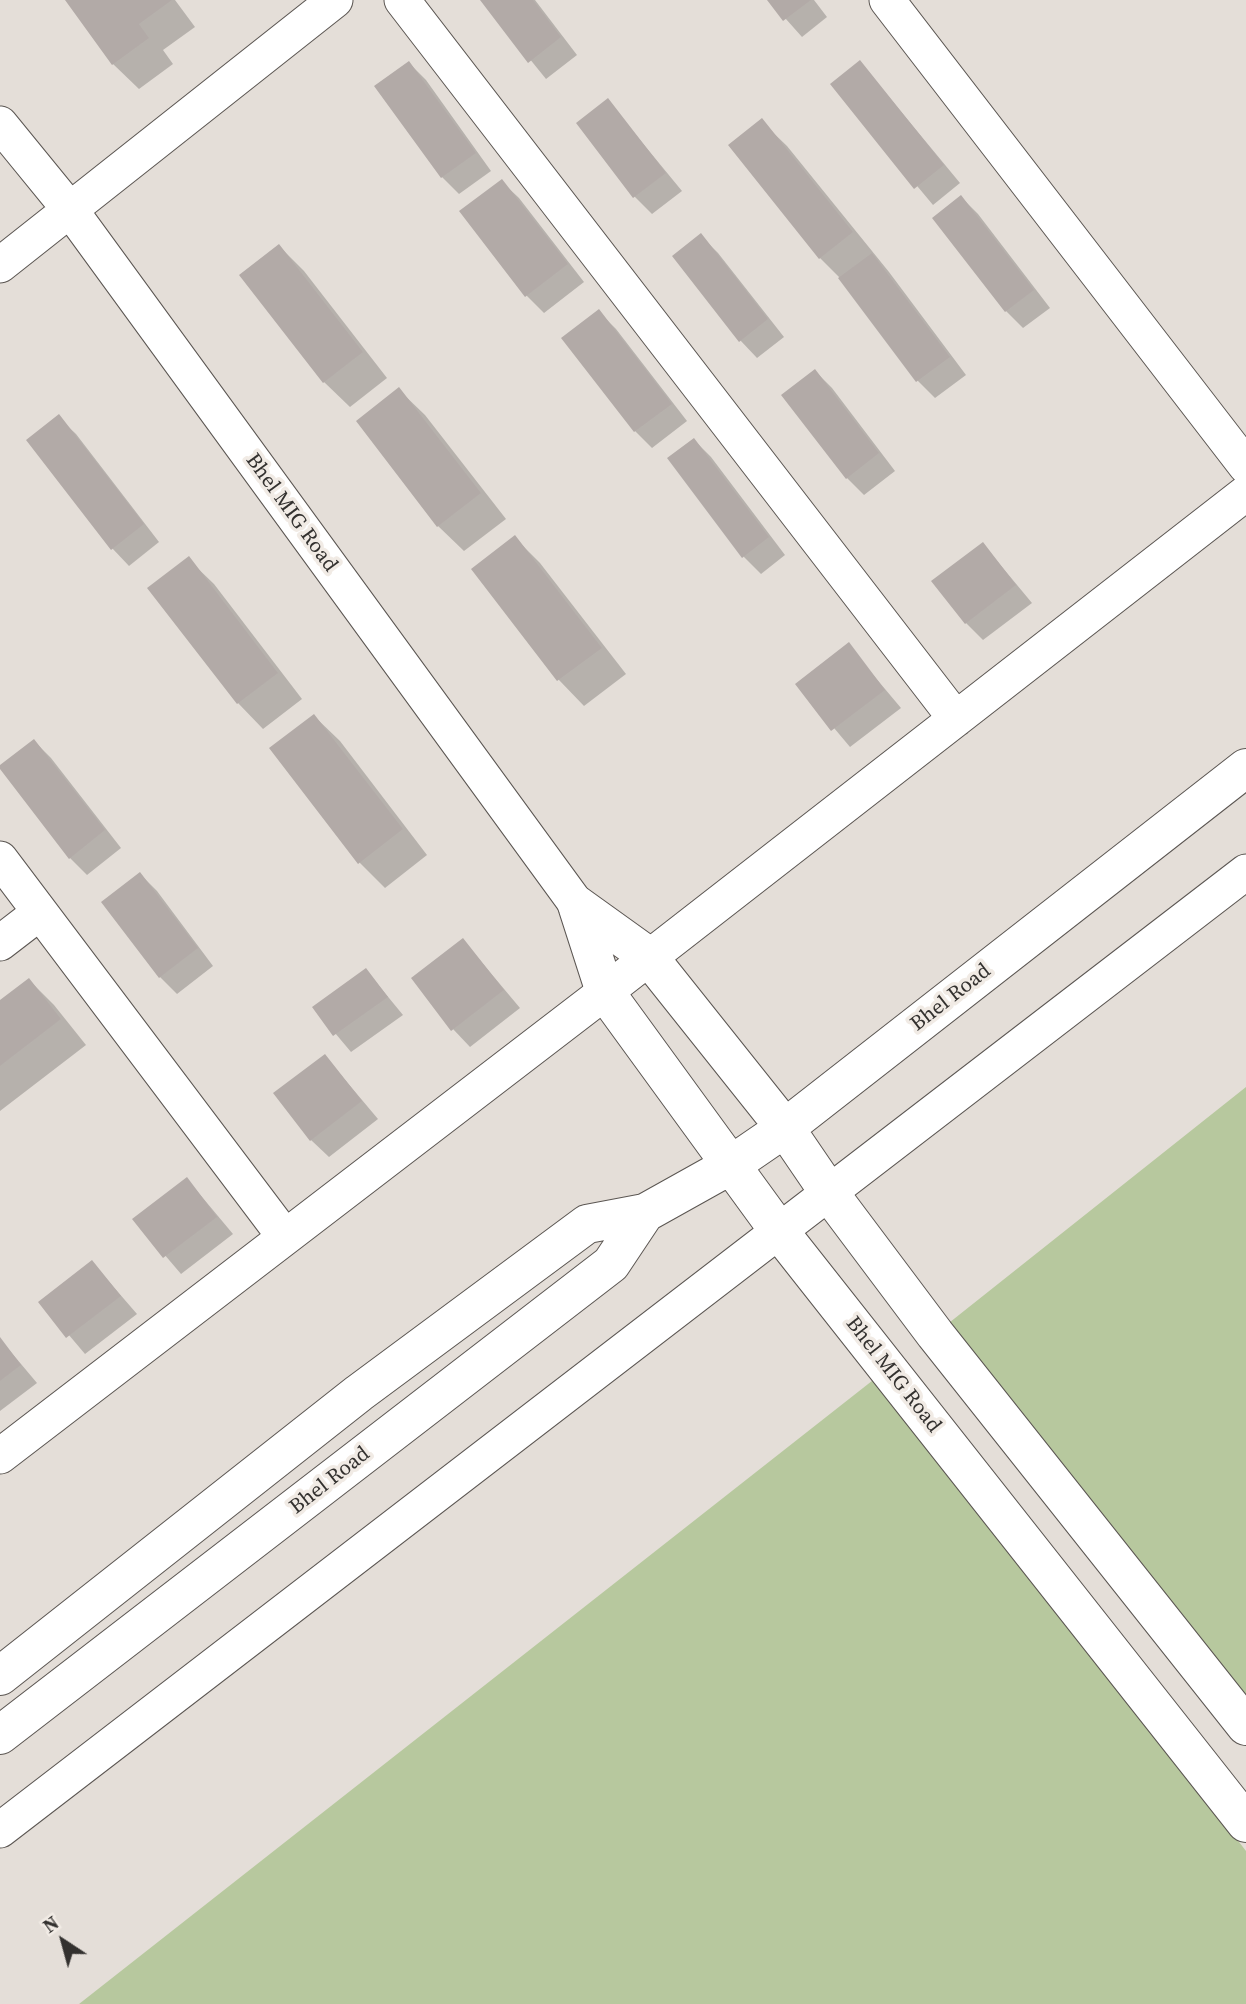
<!DOCTYPE html>
<style>
body{margin:0}
#map{position:relative;width:1246px;height:2004px;overflow:hidden;background:#e4ded8;font-family:"Source Serif 4",serif}
canvas{display:block}
.north{position:absolute;left:28px;top:1906px;width:70px;height:70px;-webkit-text-stroke:5px #f1ebe5;paint-order:stroke;rotate:324deg;font-size:19px;font-weight:700;line-height:28px;text-align:center;color:#33312f}
.north::after{content:'';display:block;margin:auto;width:24px;height:32px;background:#33312f;clip-path:polygon(50% 0,100% 100%,50% 72%,0 100%)}
</style>
<div id="map">
<canvas width="1246" height="2004"></canvas>
<div class="north">N</div>
</div>
<script>
const ctx = document.querySelector('canvas').getContext('2d');
ctx.lineJoin = 'round';
function fillPath(path, color) { ctx.fillStyle = color; ctx.fill(path, 'evenodd'); }
const toPath = rows => new Path2D(rows.map(r => 'M' + r).join(''));
function strokePath(path, color, width, dash) { ctx.strokeStyle = color; ctx.lineWidth = width; ctx.lineCap = dash ? 'butt' : 'round'; ctx.setLineDash(dash || []); ctx.stroke(path); }
function write(font, color, halo, rows, align = 'center') {
  ctx.font = font + ' "Source Serif 4",serif'; ctx.lineWidth = 7; ctx.setLineDash([]); ctx.textBaseline = 'middle'; ctx.strokeStyle = halo; ctx.fillStyle = color; for (const [text, x, y, turn = 0] of rows) {
    ctx.save(); ctx.translate(x, y); ctx.rotate((+turn || 0) * Math.PI / 180); ctx.textAlign = isNaN(turn) ? turn : align; if (halo) ctx.strokeText(text, 0, 0); ctx.fillText(text, 0, 0); ctx.restore();
  }
}
fillPath(toPath([
 [1246,1087,1246,1726,935,1334],
 [877,1377,1246,1851,1246,2004,79,2004]
]), '#b7c89e');
fillPath(toPath([
 [67,0,175,0,195,27,163,50,173,64,139,89,113,64],
 [482,0,535,0,577,55,546,79],
 [769,0,814,0,827,17,802,37],
 [860,62,960,183,933,205,832,84],
 [409,63,426,80,491,171,459,194,442,177],
 [608,101,682,191,652,214,635,197,578,123],
 [761,121,787,146,889,272,966,375,935,398,918,381,842,280,820,258,730,145],
 [501,181,519,198,584,282,544,313,527,296,461,212],
 [961,197,978,214,1050,308,1023,328,1006,311,934,218],
 [701,236,718,253,784,337,757,358,740,340],
 [279,246,304,271,387,378,350,407,324,382,242,275],
 [598,311,616,329,687,421,652,448,635,431,563,338],
 [815,371,832,388,895,471,864,495,847,478],
 [399,390,425,415,506,519,464,551,438,526],
 [58,417,76,434,159,542,129,566,112,548],
 [694,440,711,457,785,555,761,574,744,557],
 [514,537,540,563,626,674,584,706,559,680,473,569],
 [983,544,1032,603,983,640,966,623],
 [188,559,214,584,302,699,263,729,238,703],
 [848,645,901,708,850,747,797,684],
 [314,716,340,741,427,855,385,888,360,863],
 [34,741,51,758,121,848,87,875,70,858],
 [140,874,157,891,213,966,177,994,160,977],
 [463,940,520,1008,470,1047,453,1029],
 [366,970,403,1015,351,1052,314,1008],
 [29,980,54,1005,86,1045,0,1111,0,1002],
 [325,1056,378,1119,329,1157,311,1140],
 [187,1179,233,1234,181,1274,135,1220],
 [92,1262,137,1314,85,1354,41,1302],
 [0,1339,37,1383,0,1411]
]), '#0003');
fillPath(toPath([
 [65,0,172,0,139,24,149,38,112,65],
 [480,0,533,0,561,37,528,63],
 [767,0,811,0,783,21],
 [860,60,944,165,914,189,830,84],
 [409,61,476,153,441,178,374,86],
 [608,98,666,173,633,198,576,123],
 [762,118,853,232,819,259,728,145],
 [502,179,568,264,525,297,459,211],
 [961,195,1034,290,1005,312,932,218],
 [701,233,768,319,739,342,672,256],
 [279,244,363,352,323,383,239,275],
 [872,253,950,357,916,382,838,278],
 [599,309,672,404,634,432,561,338],
 [815,369,879,453,846,479,781,395],
 [399,387,481,493,437,527,356,421],
 [59,414,144,524,111,550,26,440],
 [694,438,769,537,742,558,667,458],
 [515,535,602,648,557,681,471,569],
 [983,542,1016,585,965,624,931,581],
 [189,556,278,673,237,704,147,588],
 [849,642,885,690,831,731,795,684],
 [314,714,403,829,358,864,269,748],
 [34,739,105,830,69,859,0,769,0,765],
 [140,872,198,948,159,978,101,902],
 [463,938,504,990,451,1031,411,978],
 [366,968,388,997,333,1036,312,1007],
 [29,978,61,1019,0,1066,0,1000],
 [325,1054,362,1101,310,1141,273,1093],
 [187,1177,217,1217,163,1258,132,1219],
 [92,1260,121,1296,66,1338,38,1302],
 [0,1337,21,1365,0,1381]
]), '#b2aaa7');
const street = toPath([
 [402,0,956,719],
 [887,0,1246,466],
 [0,124,71,211,577,905],
 [0,265,335,0],
 [0,859,285,1237],
 [0,943,39,913],
 [0,1456,605,992,1246,493],
 [0,1830,1246,872]
]);
const secondary = toPath([
 [577,905,605,992,779,1231,1246,1823],
 [577,905,648,956,785,1128,830,1194,935,1334,1246,1726],
 [0,1676,359,1393,587,1224,645,1213,731,1165,785,1128,1246,768],
 [0,1735,611,1264,645,1213]
]);
strokePath(street, '#5b5652', 37);
strokePath(secondary, '#5b5652', 40);
strokePath(street, '#fff', 35);
strokePath(secondary, '#fff', 38);
write('21px', '#33312f', '#f1ebe5', [
 ["Bhel MIG Road",291,513,54],
 ["Bhel Road",951,998,-38],
 ["Bhel MIG Road",893,1375,52],
 ["Bhel Road",330,1481,-38]
]);
</script>
